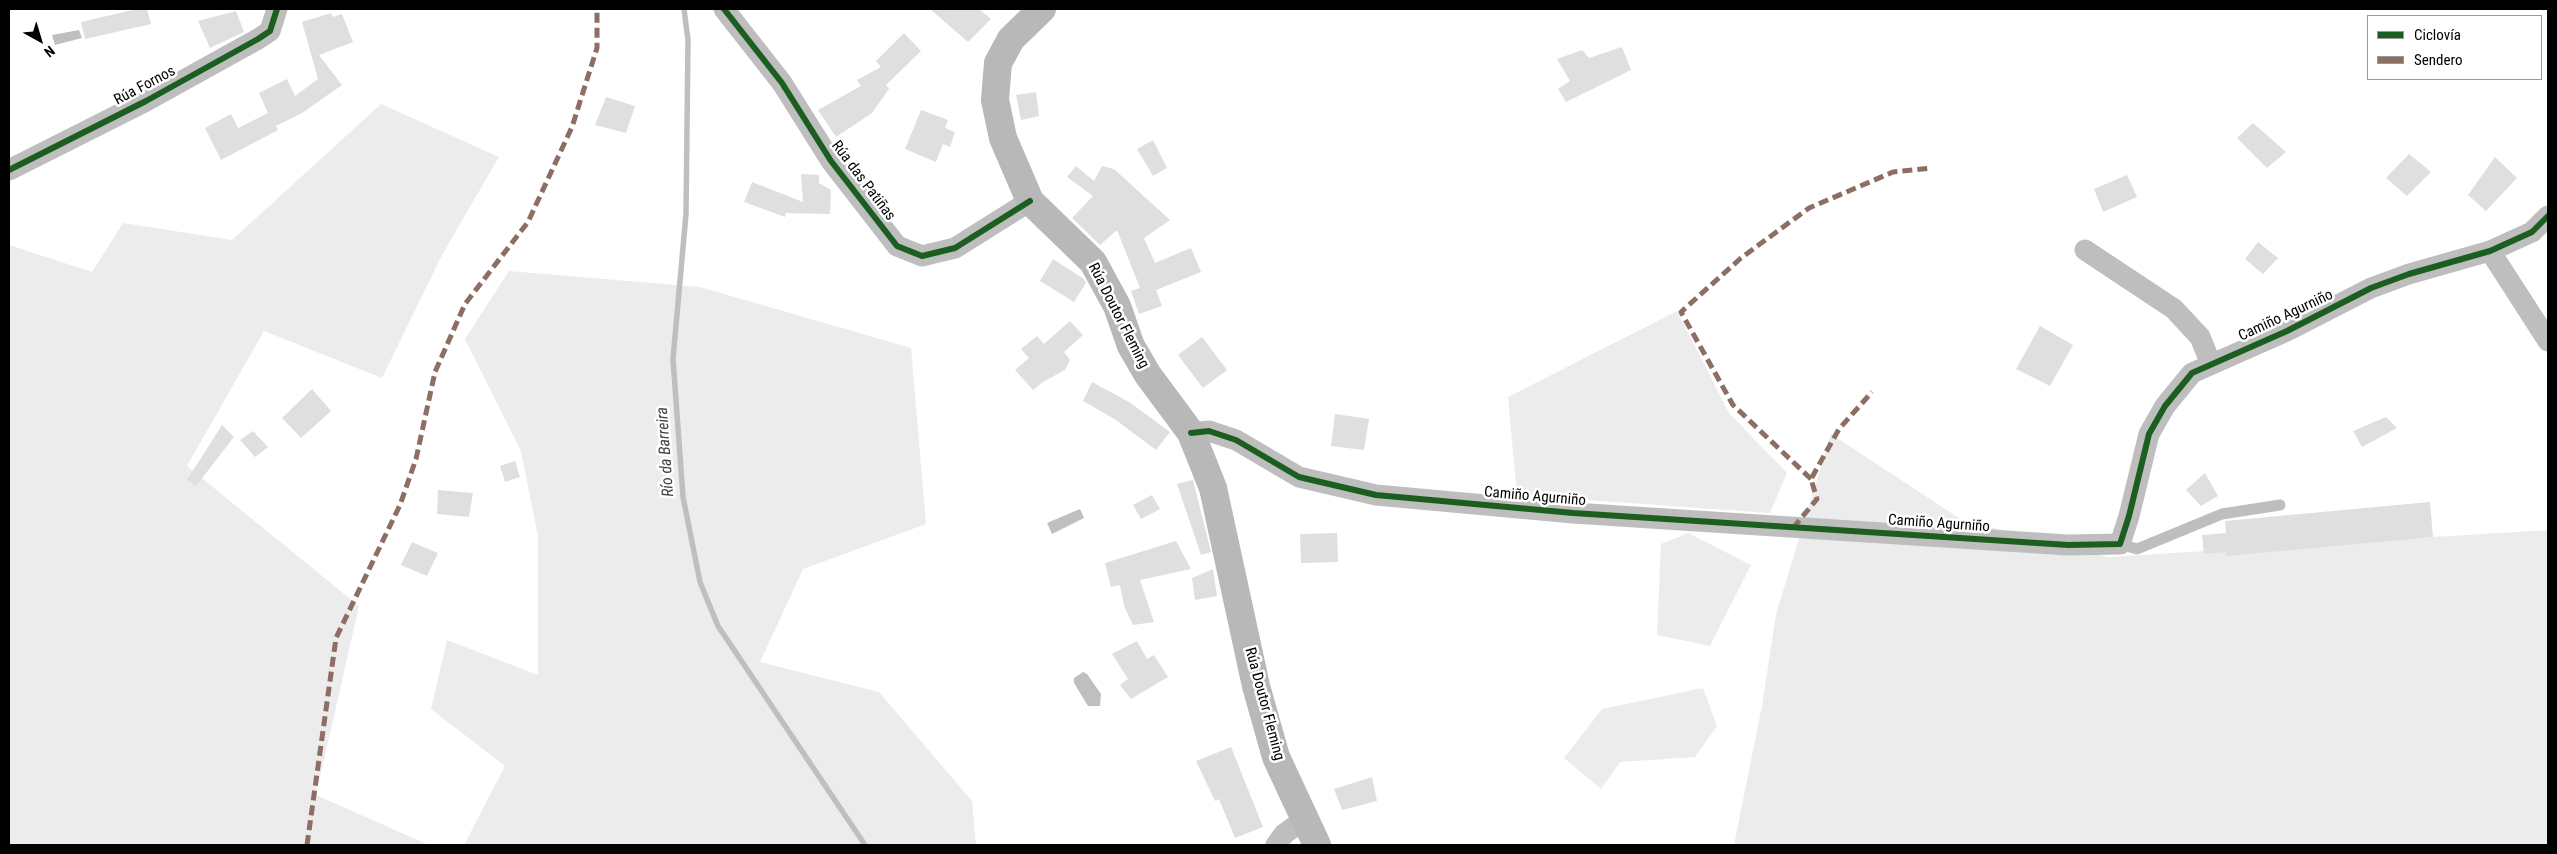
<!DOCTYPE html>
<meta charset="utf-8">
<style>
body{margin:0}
#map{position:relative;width:2557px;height:854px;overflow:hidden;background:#fff;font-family:"Roboto Condensed",sans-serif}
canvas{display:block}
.frame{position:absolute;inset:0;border:10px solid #000;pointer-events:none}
.legend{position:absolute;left:2367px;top:15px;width:175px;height:65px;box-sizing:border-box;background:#fff;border:1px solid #999;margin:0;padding:6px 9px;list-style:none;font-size:15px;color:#000}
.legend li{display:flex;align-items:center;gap:10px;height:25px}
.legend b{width:25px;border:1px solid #999}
.north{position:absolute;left:15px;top:15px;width:50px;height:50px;-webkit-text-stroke:4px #fff;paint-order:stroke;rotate:141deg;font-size:14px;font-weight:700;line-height:20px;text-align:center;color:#000}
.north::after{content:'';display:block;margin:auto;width:18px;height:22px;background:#000;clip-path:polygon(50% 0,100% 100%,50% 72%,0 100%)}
</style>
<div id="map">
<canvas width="2557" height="854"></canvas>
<div class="frame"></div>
<ul class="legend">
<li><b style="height:6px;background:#1b5e20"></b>Ciclovía</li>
<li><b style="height:6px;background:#8d6e63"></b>Sendero</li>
</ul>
<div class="north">N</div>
</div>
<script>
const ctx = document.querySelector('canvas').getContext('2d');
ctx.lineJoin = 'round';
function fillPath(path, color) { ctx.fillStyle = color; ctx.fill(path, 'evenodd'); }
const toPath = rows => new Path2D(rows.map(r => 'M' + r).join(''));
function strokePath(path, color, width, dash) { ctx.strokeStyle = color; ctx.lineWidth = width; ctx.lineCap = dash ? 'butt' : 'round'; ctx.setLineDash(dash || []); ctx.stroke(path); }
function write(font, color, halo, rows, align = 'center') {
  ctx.font = font + ' "Roboto Condensed",sans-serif'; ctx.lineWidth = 5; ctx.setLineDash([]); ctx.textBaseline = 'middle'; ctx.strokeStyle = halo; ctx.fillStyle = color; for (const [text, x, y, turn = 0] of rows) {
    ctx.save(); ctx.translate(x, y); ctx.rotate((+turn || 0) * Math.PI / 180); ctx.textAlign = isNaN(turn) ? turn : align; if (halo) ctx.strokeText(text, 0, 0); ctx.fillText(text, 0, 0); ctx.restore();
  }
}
fillPath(toPath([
 [381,104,499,157,442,255,382,378,264,331,187,466,359,606,316,795,429,845,9,845,9,245,92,272,123,223,232,240],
 [509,271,700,287,911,348,926,524,803,569,760,662,879,692,972,801,976,845,464,845,505,766,431,709,447,640,538,675,538,536,521,451,465,339],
 [1677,311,1729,413,1787,473,1770,513,1517,495,1508,397],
 [1831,434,1962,520,2108,557,2548,530,2548,845,1734,845,1762,706,1776,614],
 [1688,533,1751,565,1710,646,1657,635,1661,544],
 [1703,688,1717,726,1695,757,1620,762,1601,789,1564,758,1602,709]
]), '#ececec');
fillPath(toPath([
 [79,30,82,38,55,45,52,35],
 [1080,509,1084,518,1052,534,1047,523],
 [1083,672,1087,674,1101,694,1100,706,1088,706,1074,683,1074,678]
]), '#bfbfbf');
strokePath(toPath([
 [684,9,688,40,686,214,673,359,683,497,700,582,718,626,865,845]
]), '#bfbfbf', 5.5);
fillPath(toPath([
 [137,9,147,9,151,24,85,39,81,22],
 [930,9,979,9,991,19,968,42],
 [236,11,244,32,210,48,198,21],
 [331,13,333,17,342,14,353,42,319,55,342,85,302,113,276,126,278,130,221,160,205,128,231,114,238,128,268,113,259,93,287,79,295,96,318,79,302,22],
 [904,33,921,51,886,85,889,89,872,113,836,137,818,110,861,86,857,80,881,67,876,61],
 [1622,47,1631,70,1566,102,1558,89,1570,81,1557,59,1582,50,1589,58],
 [1036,92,1039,116,1021,120,1016,95],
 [606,97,635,106,626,133,595,125],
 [921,110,948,120,945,128,955,132,950,147,943,144,936,162,905,149],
 [2253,123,2286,152,2267,168,2237,138],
 [1153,140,1167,168,1153,176,1137,149],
 [2409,154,2431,172,2407,196,2386,178],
 [2495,157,2517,178,2486,211,2468,195],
 [1076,166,1094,181,1102,166,1114,169,1170,220,1144,238,1155,263,1191,248,1201,272,1156,290,1162,306,1139,314,1131,291,1140,288,1117,230,1100,245,1072,218,1093,196,1067,177],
 [801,174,819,175,819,183,831,190,830,214,786,213,785,217,744,202,752,182,803,202],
 [2127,175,2137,197,2103,212,2094,189],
 [2258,242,2278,258,2263,274,2245,259],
 [1053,259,1084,279,1086,283,1074,302,1040,281],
 [1070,321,1083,335,1064,352,1070,360,1065,370,1043,382,1033,390,1015,370,1029,358,1021,349,1037,336,1044,344],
 [2040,326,2073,345,2050,386,2016,369],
 [1202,337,1227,370,1203,388,1178,355],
 [1092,382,1129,402,1170,432,1156,450,1116,420,1083,401],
 [312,389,331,411,301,438,282,418],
 [1335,414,1369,419,1364,450,1331,446],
 [2386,417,2397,428,2362,447,2353,431],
 [222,425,234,437,196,486,187,480],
 [253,431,268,447,255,457,240,440],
 [515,461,520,477,505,482,500,466],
 [2205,473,2218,496,2201,506,2186,490],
 [1193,480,1211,552,1201,555,1177,484],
 [438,490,473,493,469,517,437,514],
 [1152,495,1160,509,1141,519,1133,505],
 [2430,502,2433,537,2226,556,2226,552,2204,554,2202,535,2226,533,2225,521],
 [1337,533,1338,562,1301,563,1300,534],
 [1176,541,1191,569,1140,580,1154,622,1133,625,1124,606,1120,585,1111,587,1105,563],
 [412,542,438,553,427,576,401,565],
 [1213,569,1217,596,1195,600,1192,578],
 [1137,641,1147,659,1154,655,1168,677,1131,699,1120,685,1128,679,1112,654],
 [1231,747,1263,827,1235,838,1219,799,1215,801,1196,761],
 [1372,777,1377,801,1342,810,1334,789]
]), '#dfdfdf');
strokePath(toPath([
 [2120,544,2137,549,2222,514,2280,505]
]), '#bebebe', 11);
strokePath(toPath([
 [724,9,782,83,831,161,897,246,922,256,955,248,1030,201],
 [9,170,146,101,258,39,270,31,277,9],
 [2085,250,2174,309,2200,337,2211,364],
 [2490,251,2548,341],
 [1191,433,1209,431,1236,440,1299,477,1376,495,1573,513,2068,545,2120,544,2129,516,2149,434,2165,406,2192,373,2287,331,2371,288,2409,274,2490,251,2532,232,2548,216],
 [1276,845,1284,834,1305,819]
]), '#bebebe', 21);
strokePath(toPath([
 [1042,9,1011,39,998,63,995,100,1003,138,1030,201,1093,262,1117,306,1131,346,1148,375,1191,433,1213,488,1256,686,1276,757,1317,845]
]), '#b8b8b8', 28);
strokePath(toPath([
 [1811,479,1733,405,1681,312,1741,258,1809,208,1893,172,1932,168],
 [1793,528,1817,499,1811,479,1839,429,1872,392],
 [307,845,336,638,400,505,416,459,435,372,465,304,528,222,572,127,597,48,597,9]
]), '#8d6e63', 5, [10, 5]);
strokePath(toPath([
 [724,9,782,83,831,161,897,246,922,256,955,248,1030,201],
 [9,170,146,101,258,39,270,31,277,9],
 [1191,433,1209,431,1236,440,1299,477,1376,495,1573,513,2068,545,2120,544,2129,516,2149,434,2165,406,2192,373,2287,331,2371,288,2409,274,2490,251,2532,232,2548,216]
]), '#1b5e20', 6);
write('15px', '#000', '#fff', [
 ["Rúa Fornos",145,86,-28],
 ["Rúa das Patiñas",863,181,53],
 ["Rúa Doutor Fleming",1118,316,63],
 ["Camiño Agurniño",2286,316,-25],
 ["Camiño Agurniño",1535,497,5],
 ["Camiño Agurniño",1939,524,4],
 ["Rúa Doutor Fleming",1264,704,75]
]);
write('italic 16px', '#444', '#fff', [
 ["Río da Barreira",666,452,-94]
]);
</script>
